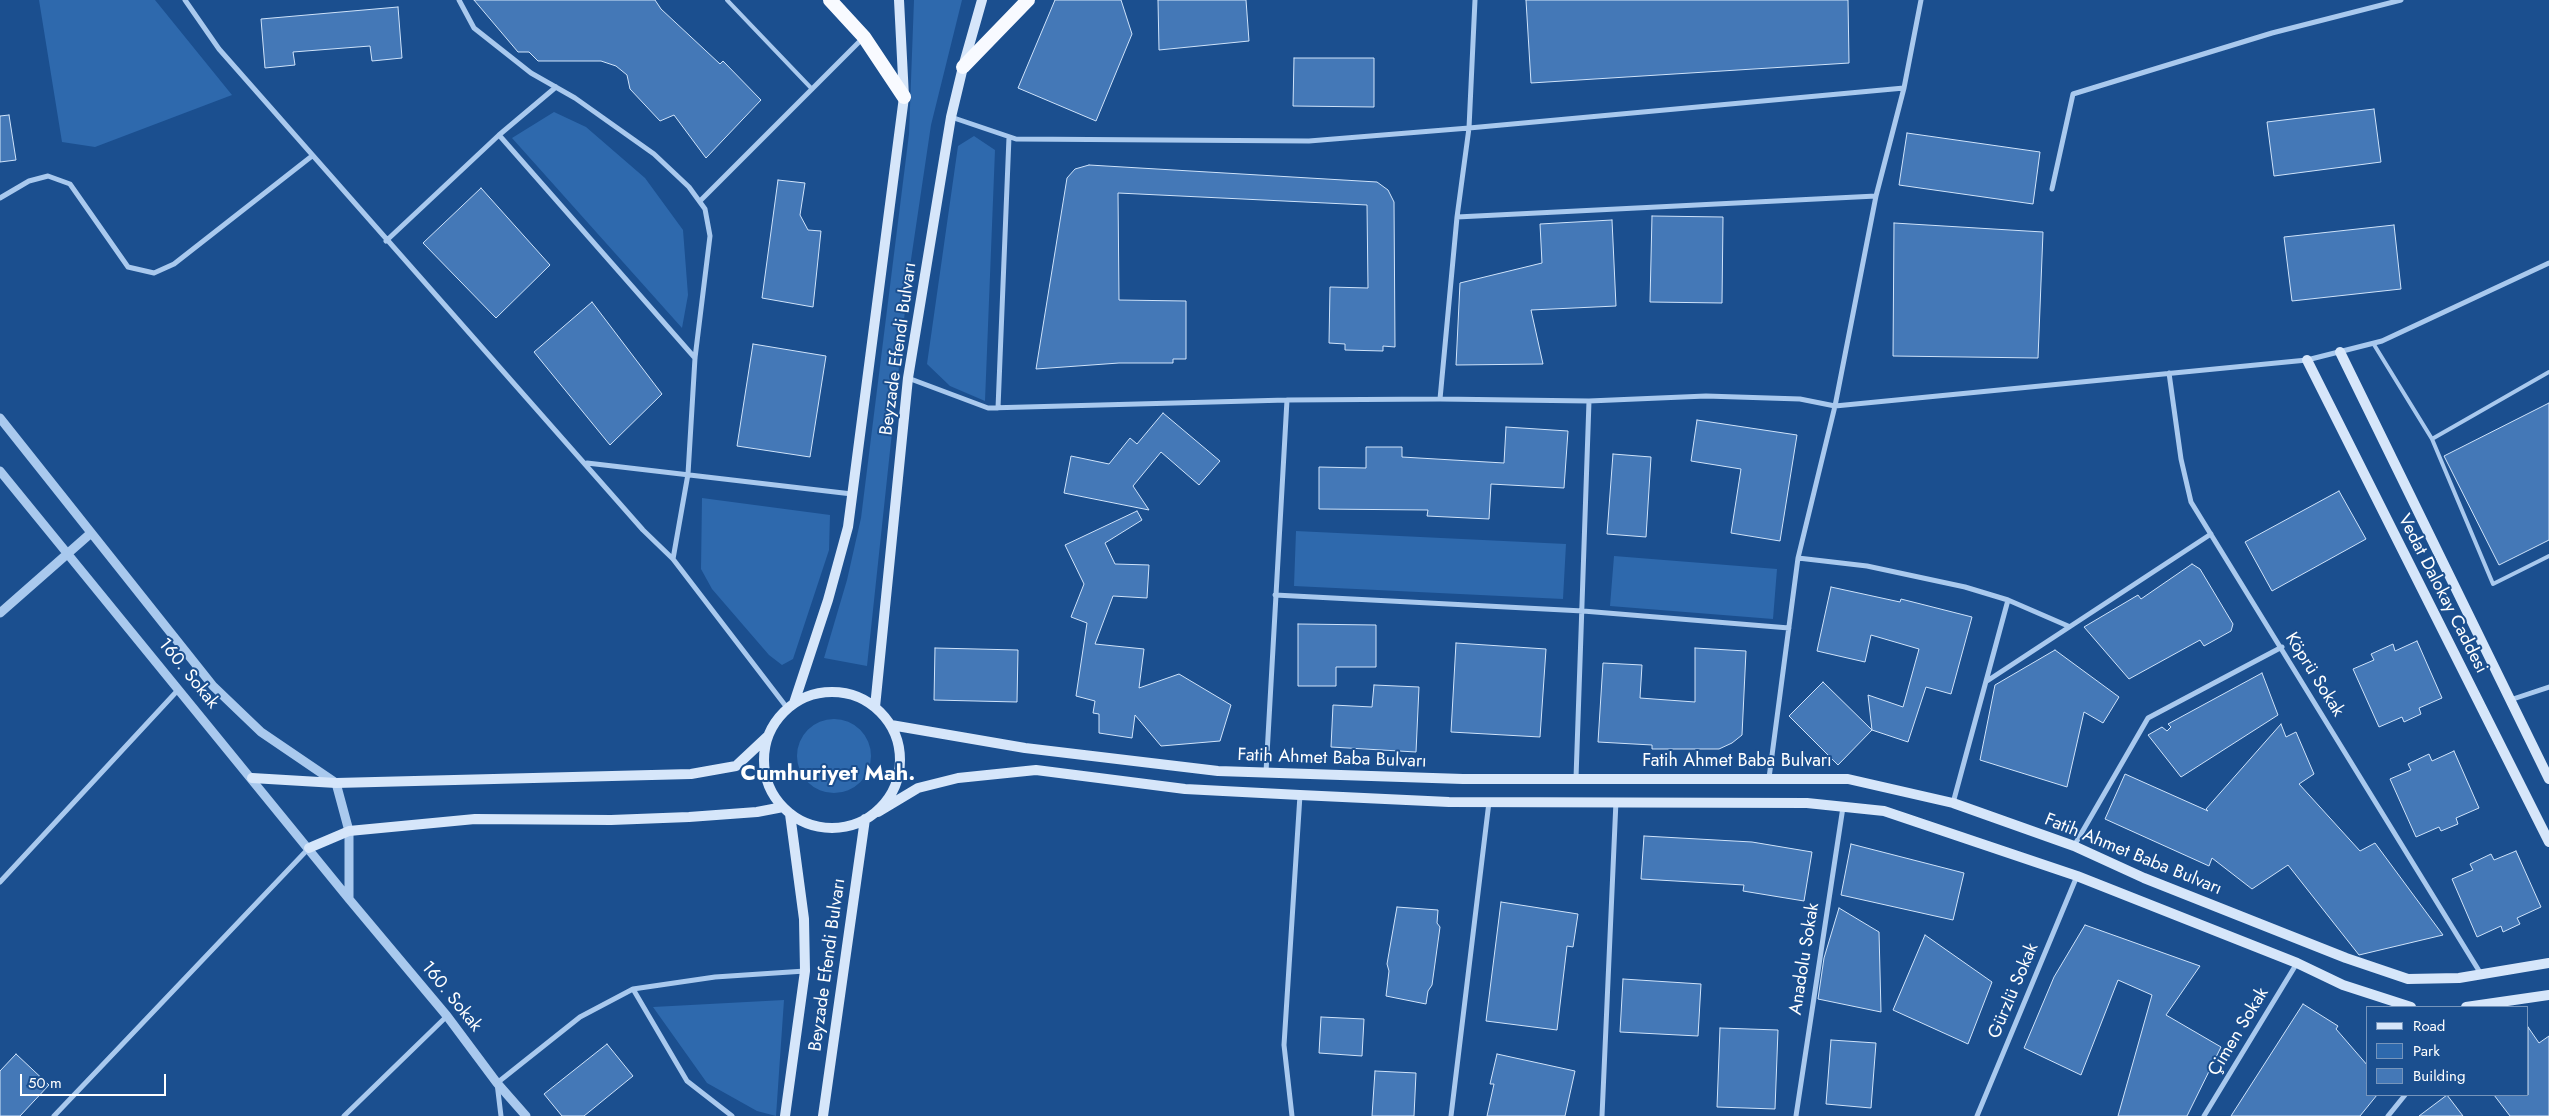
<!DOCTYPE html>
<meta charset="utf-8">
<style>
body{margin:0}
#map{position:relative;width:2549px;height:1116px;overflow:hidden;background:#1b4f8f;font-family:Jost,sans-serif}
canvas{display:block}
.legend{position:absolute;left:2366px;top:1006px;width:162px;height:90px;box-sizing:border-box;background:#1b4f8f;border:1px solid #7695bc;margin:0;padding:6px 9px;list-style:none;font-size:15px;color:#fff}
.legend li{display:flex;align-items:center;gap:10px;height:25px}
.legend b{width:25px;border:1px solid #7695bc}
.scale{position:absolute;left:20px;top:1074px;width:146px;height:22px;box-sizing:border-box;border:2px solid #fff;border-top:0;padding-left:6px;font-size:15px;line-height:18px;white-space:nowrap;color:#fff;-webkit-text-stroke:4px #1b4f8f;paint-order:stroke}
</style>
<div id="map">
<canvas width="2549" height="1116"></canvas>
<ul class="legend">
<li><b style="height:6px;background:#d6e6fa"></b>Road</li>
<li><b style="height:14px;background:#2e69ad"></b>Park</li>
<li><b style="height:14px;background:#4478b7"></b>Building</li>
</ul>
<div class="scale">50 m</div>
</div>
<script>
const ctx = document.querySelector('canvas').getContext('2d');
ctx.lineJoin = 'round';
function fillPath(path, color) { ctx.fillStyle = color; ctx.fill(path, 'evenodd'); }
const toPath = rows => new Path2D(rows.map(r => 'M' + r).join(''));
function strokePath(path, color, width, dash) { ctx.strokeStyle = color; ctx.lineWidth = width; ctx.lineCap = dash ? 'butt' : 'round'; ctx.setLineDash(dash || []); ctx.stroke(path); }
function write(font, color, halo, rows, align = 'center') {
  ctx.font = font + ' Jost,sans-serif'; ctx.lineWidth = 4; ctx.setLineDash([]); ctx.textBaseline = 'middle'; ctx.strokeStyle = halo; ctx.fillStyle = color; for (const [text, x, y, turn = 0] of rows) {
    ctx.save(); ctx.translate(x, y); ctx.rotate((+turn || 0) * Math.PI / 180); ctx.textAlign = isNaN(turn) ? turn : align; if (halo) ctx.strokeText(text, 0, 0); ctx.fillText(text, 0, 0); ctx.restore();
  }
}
fillPath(toPath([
 [39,0,155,0,232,95,95,147,62,142],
 [914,0,962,0,931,125,909,273,867,666,824,658,847,580,861,518,909,134],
 [554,112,586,127,645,178,683,230,688,295,682,328,512,138],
 [974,136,995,150,985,401,950,386,927,364,958,146],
 [702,498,830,515,829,550,793,659,782,665,769,655,712,589,701,569],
 [1296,531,1566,544,1563,599,1294,586],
 [1614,556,1777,569,1773,619,1610,606],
 '797 756a37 37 0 1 1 74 0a37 37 0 1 1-74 0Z',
 [784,1000,776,1116,757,1111,707,1083,653,1007]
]), '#2e69ad');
const building = toPath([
 [474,0,655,0,661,9,720,64,723,61,761,100,706,158,674,115,660,121,630,89,627,75,616,66,601,61,538,61,529,52,518,52,474,0],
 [1055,0,1121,0,1132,34,1096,121,1018,88,1055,0],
 [1158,0,1246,0,1249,41,1159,50,1158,0],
 [1526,0,1848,0,1849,63,1531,83,1526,0],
 [398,7,402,58,372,61,370,46,293,52,295,65,265,68,261,19,398,7],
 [1294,58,1374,58,1374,107,1293,106,1294,58],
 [2374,109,2381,162,2274,176,2267,122,2374,109],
 [9,115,16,160,0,162,0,116,9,115],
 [1907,133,2040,152,2033,204,1899,185,1907,133],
 [1089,165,1377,182,1388,190,1394,202,1395,347,1383,346,1383,351,1345,350,1345,344,1329,343,1330,287,1368,288,1367,205,1118,193,1119,300,1186,301,1186,359,1173,359,1173,363,1119,363,1036,369,1067,178,1075,169,1089,165],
 [778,180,805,183,800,215,808,230,821,231,813,307,762,298,778,180],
 [481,188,550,265,496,318,423,243,481,188],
 [1652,216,1723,217,1722,303,1650,302,1652,216],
 [1612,220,1616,306,1531,310,1543,364,1456,365,1460,283,1542,263,1540,224,1612,220],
 [1894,223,2043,232,2038,358,1893,356,1894,223],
 [2394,225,2401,289,2292,301,2284,237,2394,225],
 [592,302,662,394,610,445,534,352,592,302],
 [753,344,826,356,810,457,737,446,753,344],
 [2549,403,2549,540,2499,565,2444,456,2549,403],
 [1163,413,1220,461,1199,485,1161,452,1133,486,1149,510,1064,493,1071,456,1109,464,1130,438,1137,444,1163,413],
 [1697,420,1797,435,1780,541,1731,533,1741,469,1691,461,1697,420],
 [1506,427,1568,431,1564,488,1491,484,1489,519,1427,516,1428,510,1319,509,1319,467,1366,468,1366,447,1402,447,1402,457,1504,463,1506,427],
 [1613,454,1651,457,1646,537,1607,534,1613,454],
 [2339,491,2366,539,2272,591,2245,542,2339,491],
 [1137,511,1142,520,1105,543,1115,564,1149,565,1147,598,1113,596,1095,644,1144,649,1139,688,1179,674,1231,705,1220,741,1161,746,1135,715,1132,738,1099,733,1099,714,1093,713,1095,701,1076,696,1087,623,1071,617,1084,584,1065,545,1137,511],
 [2192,564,2200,569,2233,624,2231,631,2204,646,2200,640,2129,679,2084,627,2138,595,2141,599,2192,564],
 [1831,587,1900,602,1901,599,1972,617,1951,694,1926,687,1908,742,1872,730,1868,695,1903,707,1919,649,1871,635,1865,662,1817,651,1831,587],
 [1298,624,1376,625,1376,667,1336,667,1336,686,1298,686,1298,624],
 [2417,641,2442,698,2419,708,2421,714,2404,722,2402,717,2379,727,2353,669,2374,660,2371,654,2393,644,2395,651,2417,641],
 [1456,643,1546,649,1540,737,1451,732,1456,643],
 [935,648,1018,650,1017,702,934,700,935,648],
 [1695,648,1746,651,1742,735,1732,743,1719,749,1652,749,1652,745,1598,742,1603,663,1642,665,1640,698,1695,702,1695,648],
 [2055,650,2119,697,2103,723,2084,712,2067,787,1980,760,1995,685,2055,650],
 [2262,673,2278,715,2181,777,2148,735,2162,727,2167,731,2171,727,2168,724,2262,673],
 [1823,682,1872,730,1838,765,1789,716,1823,682],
 [1374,685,1419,687,1416,752,1331,747,1333,705,1372,707,1374,685],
 [2281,724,2286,737,2296,732,2314,774,2299,784,2360,851,2375,843,2443,935,2359,955,2288,865,2252,889,2212,858,2209,866,2105,819,2125,774,2208,811,2206,809,2281,724],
 [2454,751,2479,808,2456,818,2458,824,2441,831,2439,827,2416,837,2390,779,2411,770,2408,764,2429,754,2432,761,2454,751],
 [1644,836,1752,842,1812,852,1804,901,1743,891,1744,885,1641,879,1644,836],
 [1851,844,1964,873,1953,920,1841,895,1851,844],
 [2516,851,2541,907,2517,918,2520,924,2503,932,2501,926,2477,937,2452,879,2473,870,2470,864,2491,854,2494,860,2516,851],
 [1501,902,1578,914,1573,947,1567,946,1557,1030,1486,1021,1501,902],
 [1397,907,1438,910,1437,923,1440,927,1432,985,1428,991,1426,1004,1386,996,1389,971,1387,964,1397,907],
 [1839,908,1879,932,1881,1012,1818,999,1824,958,1839,908],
 [2085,925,2200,966,2166,1015,2221,1047,2187,1116,2118,1116,2152,995,2118,980,2081,1075,2024,1048,2054,977,2085,925],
 [1925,935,1992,982,1968,1044,1893,1010,1925,935],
 [1623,979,1701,984,1698,1036,1620,1032,1623,979],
 [2303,1004,2338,1026,2336,1029,2368,1066,2368,1095,2377,1095,2360,1116,2231,1116,2303,1004],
 [1321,1017,1364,1019,1362,1056,1319,1053,1321,1017],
 [2528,1027,2539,1043,2549,1036,2549,1116,2510,1116,2494,1095,2528,1095,2528,1027],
 [1720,1028,1778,1030,1775,1109,1717,1107,1720,1028],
 [1831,1040,1876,1043,1871,1108,1826,1104,1831,1040],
 [607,1044,633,1076,584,1116,562,1116,544,1094,607,1044],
 [16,1054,49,1085,20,1116,0,1116,0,1071,16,1054],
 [1497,1054,1575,1071,1565,1116,1487,1116,1494,1084,1490,1084,1497,1054],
 [1375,1071,1416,1073,1414,1116,1372,1116,1375,1071],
 [2447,1095,2463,1116,2419,1116,2447,1095]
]);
fillPath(building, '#4478b7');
strokePath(building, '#cfe3fa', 1);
strokePath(toPath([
 [727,0,812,89],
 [2373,343,2432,439,2493,584,2549,556],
 [2432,439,2549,372]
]), '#a9c9ee', 4);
strokePath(toPath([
 [185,0,219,49,643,530,673,559,788,709],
 [459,0,474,28,531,73,575,98,654,154,689,187,705,209,710,236,695,358,688,474,673,559],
 [951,117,1016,139,1309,141,1469,128,1475,0],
 [499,135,695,358],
 [2052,189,2073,94,2272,33,2401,0],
 [1876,196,1457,217,1469,128,1904,88],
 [0,198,29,181,48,176,70,184,128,267,154,273,174,264,312,156],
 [700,201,864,37],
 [386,241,499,135,556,87],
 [2169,373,2181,459,2191,502,2481,974],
 [908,378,988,408,1287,400,1440,399,1589,401,1706,396,1800,399,1835,406,2307,360,2382,341,2549,263],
 [1440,399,1457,217],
 [998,408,1009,137],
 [587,463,852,494],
 [1798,558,1867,566,1965,587,2008,600,2068,626],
 [1275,595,1583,611,1789,628],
 [1987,681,2211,534],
 [2510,700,2549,687],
 [1266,772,1287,400],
 [1576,778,1589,401],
 [1769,778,1798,558,1835,406,1876,196,1904,88,1921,0],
 [1953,803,2008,600],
 [2074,846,2148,718,2282,647],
 [0,882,178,690],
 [633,989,687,1081,732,1116],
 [54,1116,309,848],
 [344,1116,447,1016],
 [501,1116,497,1083,580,1017,633,989,715,977,805,971],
 [1292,1116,1284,1045,1300,795],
 [1451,1116,1489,802],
 [1602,1116,1616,801],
 [1796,1116,1843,807],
 [1977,1116,2077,876],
 [2204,1116,2297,963],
 [2388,1116,2405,1095]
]), '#a9c9ee', 5);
strokePath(toPath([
 [0,418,213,686,261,732,336,783,349,831,349,899],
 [0,471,349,899,447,1016,497,1083,526,1116],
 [0,613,91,533]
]), '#a9c9ee', 9);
strokePath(toPath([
 [2340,352,2549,779],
 [2307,360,2549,842],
 '764 760a68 68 0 1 1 136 0a68 68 0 1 1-136 0Z',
 [794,703,828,600,848,527,904,97,899,0],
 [875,707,908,378,951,117,963,67,982,0],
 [891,725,1025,748,1218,771,1463,779,1848,779,1953,803,2074,846,2144,878,2346,958,2408,979,2459,978,2549,963],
 [252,778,336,783,691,774,736,766,768,736],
 [878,812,918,788,958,778,1036,770,1185,789,1300,795,1449,802,1807,803,1884,811,2077,876,2297,963,2343,985,2411,1007],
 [309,848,349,831,475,819,611,820,689,817,757,812,783,807],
 [2466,1007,2549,995],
 [785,1116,805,971,804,919,790,814],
 [823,1116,865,819]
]), '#d6e6fa', 10);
strokePath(toPath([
 [830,0,864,37,904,97],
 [963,67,1028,0]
]), '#f8faff', 14);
write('18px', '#fff', '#1b4f8f', [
 ["Beyzade Efendi Bulvarı",899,349,-82],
 ["Vedat Dalokay Caddesi",2442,594,63],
 ["160. Sokak",188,674,51],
 ["Köprü Sokak",2314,675,58],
 ["Fatih Ahmet Baba Bulvarı",1332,759,2],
 ["Fatih Ahmet Baba Bulvarı",1737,762],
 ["Fatih Ahmet Baba Bulvarı",2133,855,22],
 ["Anadolu Sokak",1805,959,-81],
 ["Beyzade Efendi Bulvarı",828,965,-82],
 ["Gürzlü Sokak",2014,991,-67],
 ["160. Sokak",451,997,51],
 ["Çimen Sokak",2239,1032,-59]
]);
write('bold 22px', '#fff', '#1b4f8f', [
 ["Cumhuriyet Mah.",828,775]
]);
</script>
